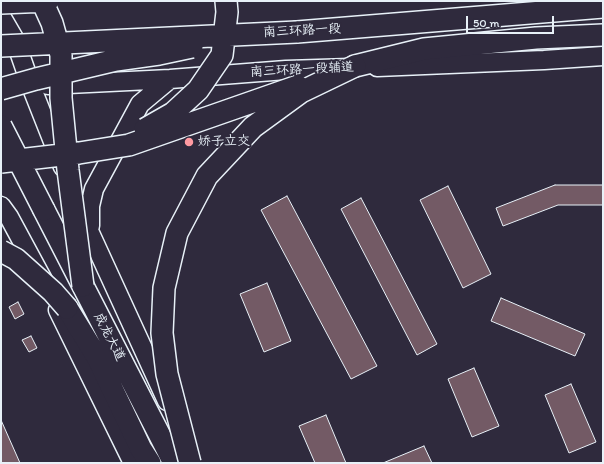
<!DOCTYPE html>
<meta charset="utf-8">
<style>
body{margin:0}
#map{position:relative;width:604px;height:464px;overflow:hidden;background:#2f2a3d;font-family:Itim,sans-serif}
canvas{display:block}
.frame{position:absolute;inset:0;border:2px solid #e8f1f8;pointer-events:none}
.scale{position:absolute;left:466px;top:16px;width:88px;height:18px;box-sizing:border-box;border:2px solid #e8f1f8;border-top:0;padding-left:5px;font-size:12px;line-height:14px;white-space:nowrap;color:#e8f1f8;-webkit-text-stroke:3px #2f2a3d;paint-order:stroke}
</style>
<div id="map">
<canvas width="604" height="464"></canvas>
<div class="frame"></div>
<div class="scale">50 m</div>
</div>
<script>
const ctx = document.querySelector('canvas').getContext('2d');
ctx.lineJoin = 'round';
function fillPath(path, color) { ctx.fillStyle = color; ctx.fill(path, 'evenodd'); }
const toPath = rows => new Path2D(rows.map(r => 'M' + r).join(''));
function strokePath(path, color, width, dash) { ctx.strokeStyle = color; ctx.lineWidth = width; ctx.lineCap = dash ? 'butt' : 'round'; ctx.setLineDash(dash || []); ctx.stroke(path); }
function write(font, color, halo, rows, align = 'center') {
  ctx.font = font + ' Itim,"LXGW WenKai TC",sans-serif'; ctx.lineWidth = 4; ctx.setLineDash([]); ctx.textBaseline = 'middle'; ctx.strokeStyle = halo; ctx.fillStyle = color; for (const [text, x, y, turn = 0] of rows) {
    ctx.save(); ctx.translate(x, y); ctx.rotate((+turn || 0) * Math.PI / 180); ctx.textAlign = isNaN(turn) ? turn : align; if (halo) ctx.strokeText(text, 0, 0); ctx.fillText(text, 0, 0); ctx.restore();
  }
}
const building = toPath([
 [555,185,603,185,603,205,558,205,503,226,496,208,555,185],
 [448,186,491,274,463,288,420,200,448,186],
 [287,196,377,366,351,379,261,210,287,196],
 [361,198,437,344,417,355,341,209,361,198],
 [267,283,291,341,264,352,240,294,267,283],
 [501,298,585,334,575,356,491,321,501,298],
 [18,302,24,314,15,319,9,307,18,302],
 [31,336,37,348,29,352,22,340,31,336],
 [474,368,499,426,472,437,448,379,474,368],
 [571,384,596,442,569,453,545,395,571,384],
 [326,415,346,463,315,463,299,426,326,415],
 [1,420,20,463,1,463,1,420],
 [424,446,432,463,383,463,424,446]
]);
fillPath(building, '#735a65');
strokePath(building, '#e8f1f8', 1);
const major = toPath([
 [1,16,15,40,31,86,63,167],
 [377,67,544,60,603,56],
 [48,85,170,79,286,70,350,68],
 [76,200,90,233,167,401],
 [1,206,9,217,43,280],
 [90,226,90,206,94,189,140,104,170,79],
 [58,310,133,463]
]);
const highway = toPath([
 [297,32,603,7],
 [355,66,424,49,536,38,603,35],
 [44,210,174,463],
 [67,308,97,357,141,449,150,463]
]);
strokePath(major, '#e8f1f8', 21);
strokePath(highway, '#e8f1f8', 24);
strokePath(major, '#2f2a3d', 18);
strokePath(highway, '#2f2a3d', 21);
const highwayBridge = toPath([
 [42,1,52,23,61,55,61,98,68,170,83,286],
 [1,3,48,1],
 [1,46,297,32],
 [1,89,36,79,116,60,159,54,192,47],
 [1,126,44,210],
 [145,129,173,113,198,90,222,55,227,12,226,1],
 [1,162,79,153,129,145,298,86],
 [1,251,16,259,53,292,67,308],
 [190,463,167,374,162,333,164,288,177,233,207,176,253,127,301,92,355,66]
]);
strokePath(highwayBridge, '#e8f1f8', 24, []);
strokePath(highwayBridge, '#2f2a3d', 21);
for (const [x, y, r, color] of [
 [189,142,5,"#ff9aa2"]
]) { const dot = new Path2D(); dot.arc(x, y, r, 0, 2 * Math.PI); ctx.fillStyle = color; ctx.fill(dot); strokePath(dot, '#2f2a3d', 1.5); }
write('13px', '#e8f1f8', '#2f2a3d', [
 ["南三环路一段",302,31,-3],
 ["南三环路一段辅道",302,70,-3],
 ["成龙大道",109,337,63]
]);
write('13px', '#e8f1f8', '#2f2a3d', [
 ["娇子立交",198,142]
], 'left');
</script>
